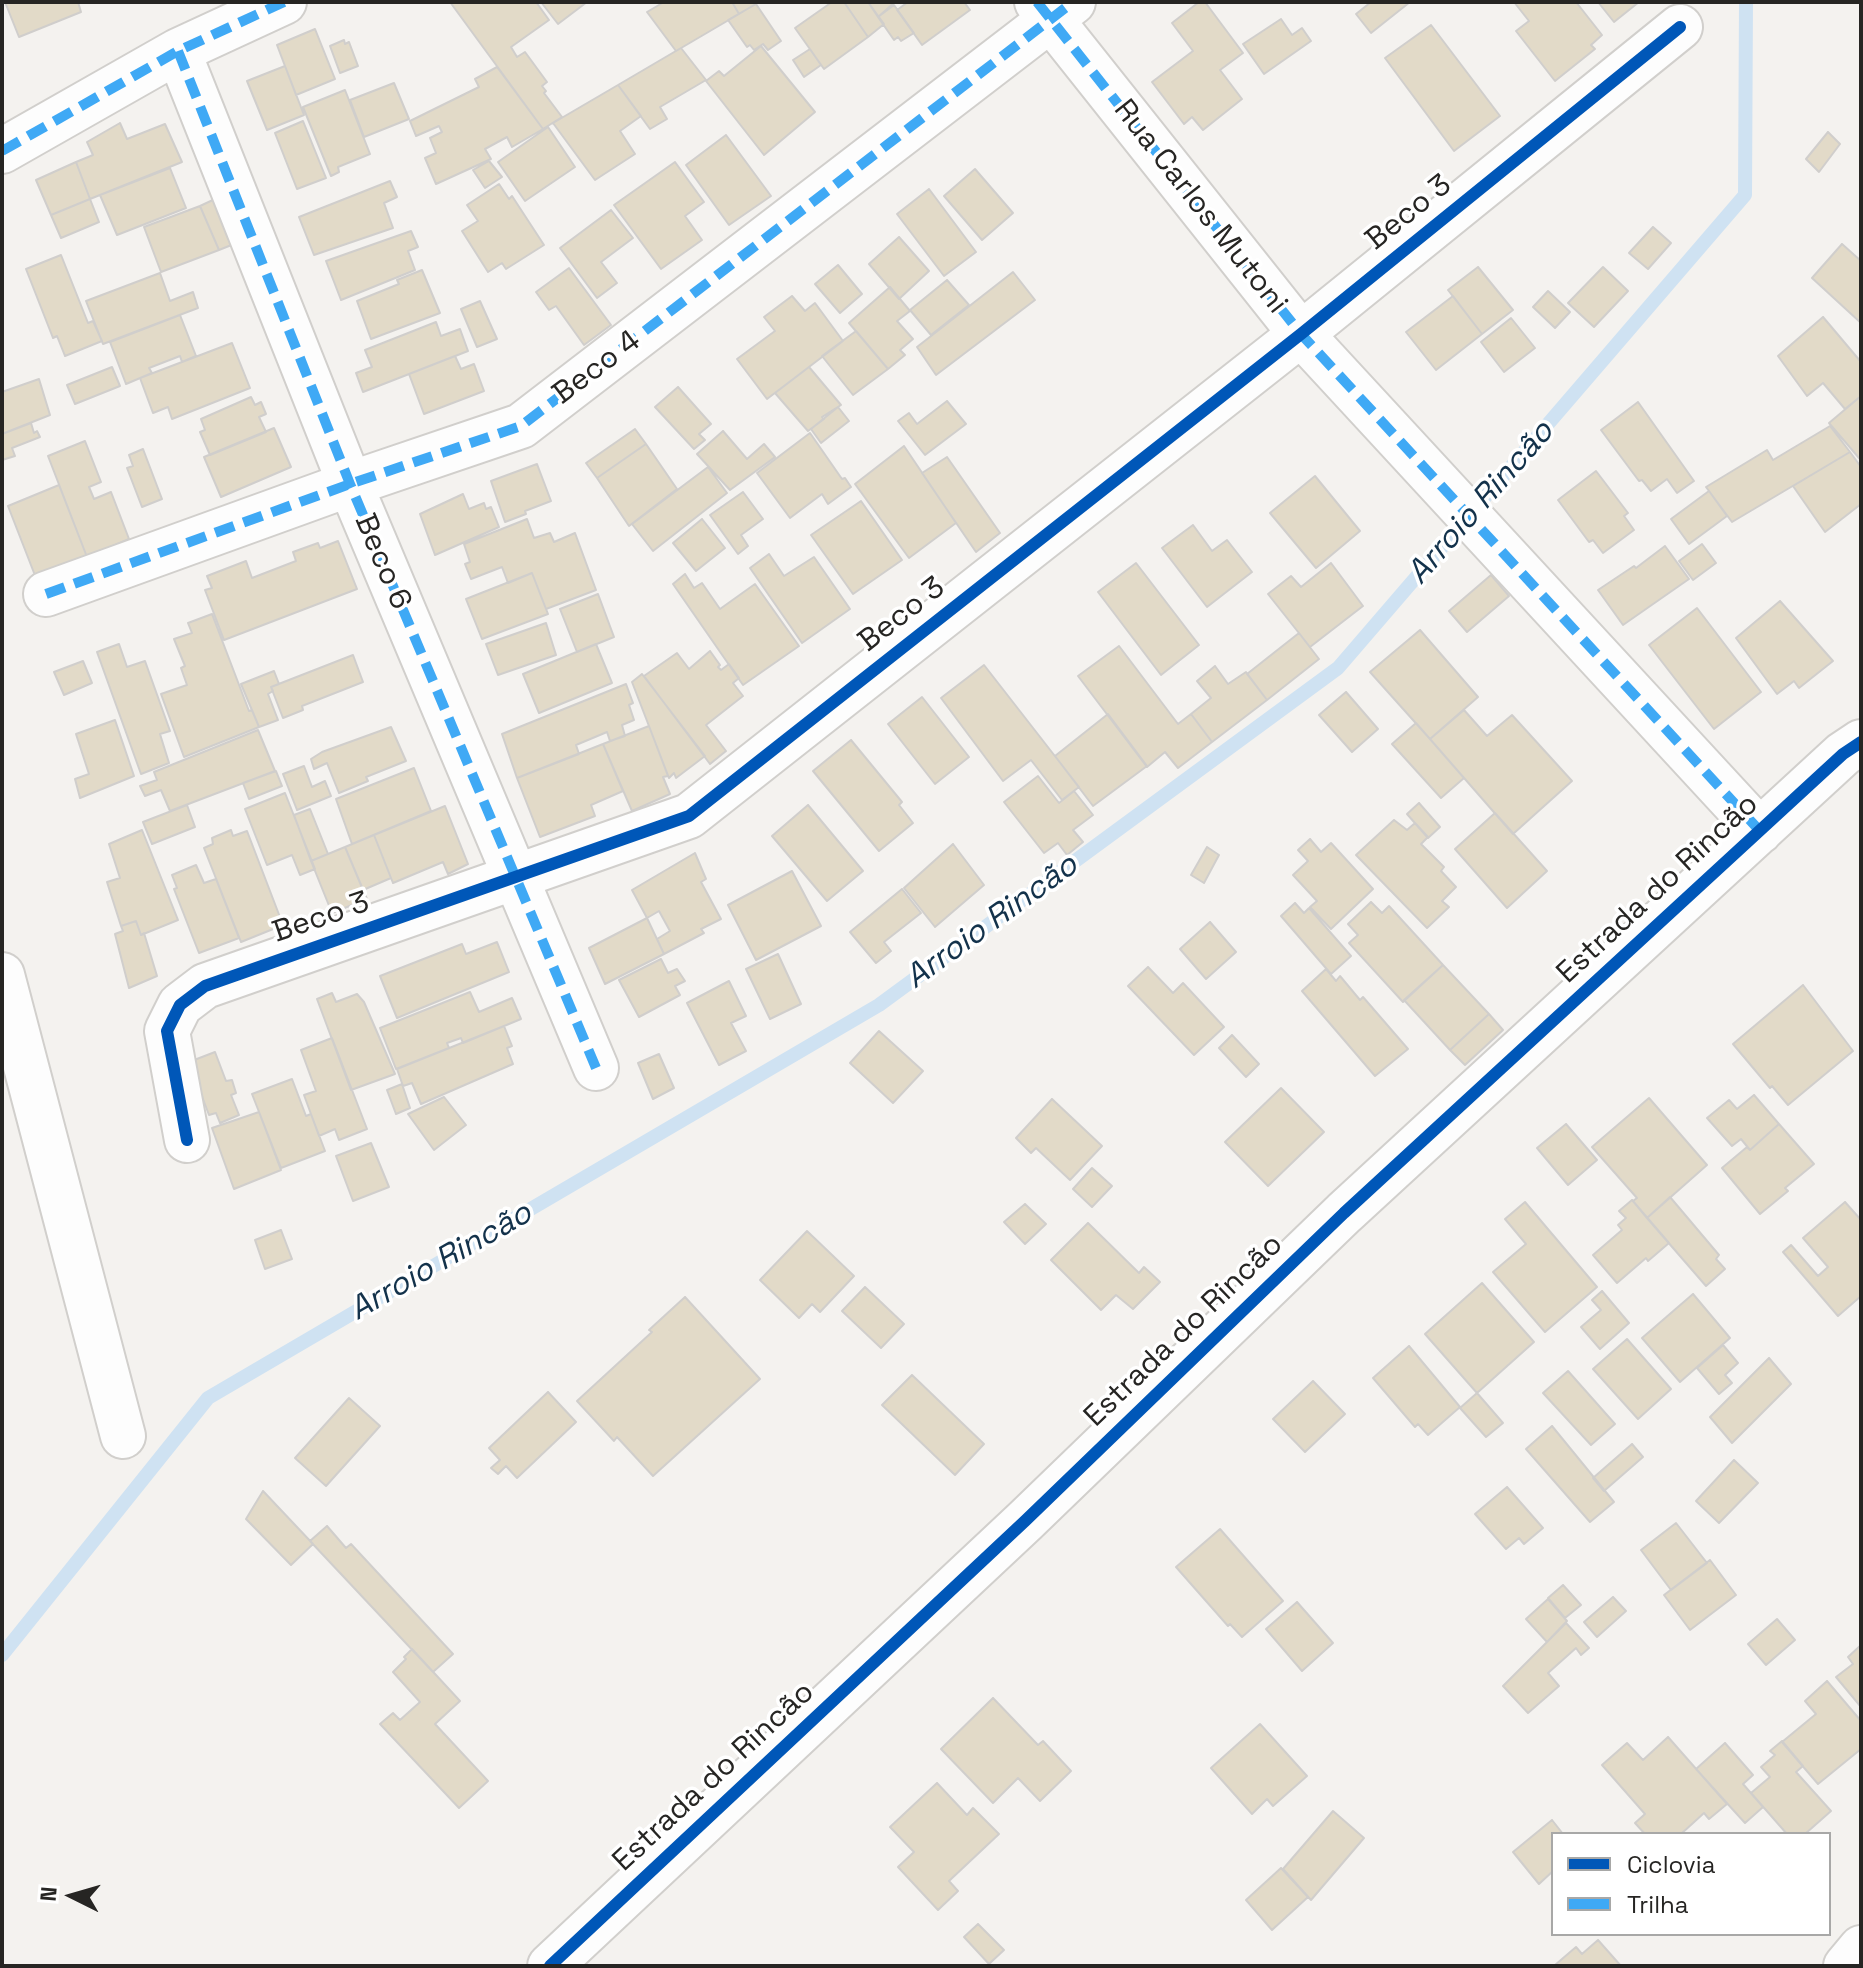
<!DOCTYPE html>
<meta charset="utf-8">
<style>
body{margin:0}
#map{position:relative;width:1863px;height:1968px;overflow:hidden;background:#f4f2ef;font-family:"Space Grotesk",sans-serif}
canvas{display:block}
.frame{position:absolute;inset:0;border:4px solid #262523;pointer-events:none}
.legend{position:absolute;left:1551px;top:1832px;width:280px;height:104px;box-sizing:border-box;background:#fff;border:2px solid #a8a8a7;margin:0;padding:10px 14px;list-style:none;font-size:24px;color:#262523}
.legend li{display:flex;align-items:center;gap:16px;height:40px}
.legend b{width:40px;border:2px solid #a8a8a7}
.north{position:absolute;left:32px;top:1856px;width:80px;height:80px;-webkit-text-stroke:6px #fff;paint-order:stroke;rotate:275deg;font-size:22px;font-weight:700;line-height:32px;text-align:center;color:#262523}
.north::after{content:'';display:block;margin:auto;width:28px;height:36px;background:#262523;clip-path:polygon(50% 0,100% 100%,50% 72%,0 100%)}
</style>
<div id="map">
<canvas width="1863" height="1968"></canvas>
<div class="frame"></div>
<ul class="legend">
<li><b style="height:10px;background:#0057b8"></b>Ciclovia</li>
<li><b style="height:10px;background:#3fa9f5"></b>Trilha</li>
</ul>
<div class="north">N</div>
</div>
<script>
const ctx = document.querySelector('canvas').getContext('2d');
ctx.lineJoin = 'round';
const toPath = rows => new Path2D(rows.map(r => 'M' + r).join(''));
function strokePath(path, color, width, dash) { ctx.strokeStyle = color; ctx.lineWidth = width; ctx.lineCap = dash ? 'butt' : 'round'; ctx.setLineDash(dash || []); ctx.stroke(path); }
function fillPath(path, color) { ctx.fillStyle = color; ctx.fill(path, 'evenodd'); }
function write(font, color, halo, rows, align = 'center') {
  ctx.font = font + ' "Space Grotesk",sans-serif'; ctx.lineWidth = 7; ctx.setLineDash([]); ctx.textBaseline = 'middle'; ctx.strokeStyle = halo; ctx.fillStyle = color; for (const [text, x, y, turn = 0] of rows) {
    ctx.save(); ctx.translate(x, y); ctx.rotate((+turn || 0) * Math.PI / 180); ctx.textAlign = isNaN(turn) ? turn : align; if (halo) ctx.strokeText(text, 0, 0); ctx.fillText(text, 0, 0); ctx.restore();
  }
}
strokePath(toPath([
 [2,1655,208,1398,879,1005,1338,668,1745,195,1746,2]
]), '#cfe2f2', 14);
const building = toPath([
 [5,2,78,2,81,12,19,37,5,2],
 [450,2,536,2,549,20,511,47,517,57,525,52,547,82,542,86,546,91,544,93,562,117,543,129,450,2],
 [541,2,587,2,558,24,541,2],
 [664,2,732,2,739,14,676,51,647,12,664,2],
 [732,2,759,2,739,14,732,2],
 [832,2,844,2,868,37,824,69,795,28,832,2],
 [844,2,868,2,884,24,868,37,844,2],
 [868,2,895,2,878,17,868,2],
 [908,2,964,2,970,10,922,45,897,10,908,2],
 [1199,2,1205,2,1243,53,1220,70,1242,99,1203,130,1192,117,1184,124,1152,82,1193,51,1172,23,1199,2],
 [1371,2,1410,2,1371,33,1356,14,1371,2],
 [1514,2,1576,2,1602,35,1591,45,1595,49,1555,81,1516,31,1529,21,1514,2],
 [1598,2,1639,2,1614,22,1598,2],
 [756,4,781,41,768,50,763,44,754,50,750,45,747,47,728,20,756,4],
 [894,5,914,33,901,41,898,37,894,40,878,17,894,5],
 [1281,19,1292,35,1302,28,1311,41,1264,74,1243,44,1281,19],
 [1431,25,1500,116,1454,151,1385,58,1431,25],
 [315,29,335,79,296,95,277,45,315,29],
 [344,40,345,44,349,42,358,66,340,73,330,46,344,40],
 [761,46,815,112,764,155,706,81,719,71,724,76,761,46],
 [681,48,706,80,660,107,667,119,650,129,618,85,681,48],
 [810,49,821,65,804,77,793,60,810,49],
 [285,66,304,115,267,130,247,81,285,66],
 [497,67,543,129,512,147,507,137,485,149,491,159,436,184,425,158,436,153,430,138,442,132,439,126,416,136,410,121,479,87,475,79,497,67],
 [394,83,409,119,364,137,350,100,394,83],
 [618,85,641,116,620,131,635,154,595,180,553,123,618,85],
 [345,90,370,154,338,167,339,172,331,176,303,107,345,90],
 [303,121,326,178,297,189,275,133,303,121],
 [120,123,127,139,165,124,182,162,90,199,76,162,93,155,87,142,120,123],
 [548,127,575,167,525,201,498,162,548,127],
 [1828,132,1840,144,1819,172,1806,159,1828,132],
 [726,135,771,196,729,225,686,165,726,135],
 [489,161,502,177,485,188,473,170,489,161],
 [76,162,90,199,51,215,36,180,76,162],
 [675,162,704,202,685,216,702,240,661,269,614,205,675,162],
 [170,168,186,208,117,235,100,195,170,168],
 [975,169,1013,213,982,240,944,196,975,169],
 [390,181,397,197,384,203,393,228,314,255,299,217,390,181],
 [499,184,509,199,512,196,544,245,506,269,502,263,488,272,462,231,478,221,467,205,499,184],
 [929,189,976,252,944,276,897,214,929,189],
 [90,199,99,222,61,238,51,215,90,199],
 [215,199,234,244,219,250,200,206,215,199],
 [200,206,219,250,161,272,144,227,200,206],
 [611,210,633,238,601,262,617,283,597,298,560,248,611,210],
 [1653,227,1671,243,1648,269,1629,253,1653,227],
 [411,231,418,247,408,251,415,270,341,300,326,261,411,231],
 [899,237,929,271,899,299,869,264,899,237],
 [1842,244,1861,261,1861,323,1812,278,1842,244],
 [61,255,88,323,93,321,102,341,65,356,57,336,53,338,26,269,61,255],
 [838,265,862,294,840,313,815,284,838,265],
 [1478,267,1513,310,1482,334,1448,290,1478,267],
 [1603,267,1628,291,1594,327,1568,303,1603,267],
 [569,268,611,325,584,345,556,306,549,310,536,292,569,268],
 [422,270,440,313,371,339,357,301,399,284,397,280,422,270],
 [1013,272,1035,300,936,375,917,347,1013,272],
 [160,273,170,301,193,292,198,308,103,344,86,301,160,273],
 [947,280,969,305,931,335,910,310,947,280],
 [890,287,910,311,897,321,913,339,900,350,905,355,888,369,849,323,890,287],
 [1548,291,1570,312,1555,328,1533,307,1548,291],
 [792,296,805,311,815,303,843,341,767,399,737,359,775,331,764,317,792,296],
 [1453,296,1482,334,1436,370,1406,332,1453,296],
 [480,301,497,339,477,347,461,309,480,301],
 [180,315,196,356,182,362,180,356,149,368,152,373,126,384,110,342,180,315],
 [1823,317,1861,362,1861,396,1845,409,1823,383,1807,396,1778,356,1823,317],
 [1511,318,1535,348,1504,372,1481,342,1511,318],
 [436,322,441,336,460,329,468,351,363,392,356,373,372,367,365,350,436,322],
 [856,331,888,369,853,395,822,356,856,331],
 [232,343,250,388,172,419,168,407,153,413,140,378,232,343],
 [455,356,461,369,474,364,484,391,424,414,409,374,455,356],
 [112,367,120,386,75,404,67,385,112,367],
 [809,367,841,405,822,417,824,419,808,431,775,393,809,367],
 [39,379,50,415,2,434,2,392,39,379],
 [678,387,711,424,699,434,705,440,694,449,655,407,678,387],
 [1861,396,1861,456,1859,458,1829,423,1861,396],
 [251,397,255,405,261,402,266,414,259,417,266,432,210,455,200,432,205,430,201,419,251,397],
 [947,401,966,424,925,455,898,421,909,413,917,424,947,401],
 [1638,402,1694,481,1677,493,1667,479,1651,491,1642,480,1639,481,1601,430,1638,402],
 [838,407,849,421,821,443,811,429,838,407],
 [31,423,34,433,37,431,40,437,12,448,15,456,2,460,2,434,31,423],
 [1830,426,1850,452,1732,522,1706,487,1767,450,1773,460,1830,426],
 [274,428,291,467,221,497,204,457,274,428],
 [635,429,646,444,597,478,586,463,635,429],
 [723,431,747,459,764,444,775,457,730,490,697,454,723,431],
 [810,433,842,479,845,478,851,487,828,504,822,494,790,518,757,473,810,433],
 [85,441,101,482,89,487,94,499,111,492,129,539,87,557,48,456,85,441],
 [646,444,677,489,629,526,597,478,646,444],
 [904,446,956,523,909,558,855,484,904,446],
 [143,449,162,499,142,507,127,468,133,466,129,455,143,449],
 [1850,452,1861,467,1861,504,1825,532,1793,486,1850,452],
 [947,457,1000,533,976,552,922,473,947,457],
 [537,464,551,501,525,511,526,514,505,522,491,481,537,464],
 [708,467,727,493,653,551,632,524,708,467],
 [1596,471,1628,513,1624,516,1634,530,1603,553,1593,540,1589,542,1558,500,1596,471],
 [1315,476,1360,531,1316,568,1270,513,1315,476],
 [59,485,87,557,36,578,8,506,59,485],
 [1709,491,1727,516,1689,544,1671,519,1709,491],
 [743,492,763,519,741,535,748,546,738,554,710,515,743,492],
 [463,494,469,509,484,503,486,509,491,507,499,527,435,555,420,514,463,494],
 [861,501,902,560,853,594,811,535,861,501],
 [527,519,534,538,550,533,554,542,575,533,596,590,546,609,532,573,508,583,502,567,471,579,465,564,470,562,464,544,527,519],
 [702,519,725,548,696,571,673,543,702,519],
 [1193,525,1212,551,1227,540,1252,572,1207,607,1162,548,1193,525],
 [338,541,357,589,224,640,205,590,212,588,207,576,246,561,252,578,296,561,293,552,318,543,320,548,338,541],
 [1702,544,1716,563,1693,580,1679,561,1702,544],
 [1665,546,1689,579,1623,625,1598,590,1634,566,1636,568,1665,546],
 [769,554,784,576,814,557,850,609,802,643,750,568,769,554],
 [1136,563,1199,645,1161,675,1098,592,1136,563],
 [1331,563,1363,606,1310,647,1268,594,1291,576,1301,587,1331,563],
 [532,573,548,614,482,639,466,599,532,573],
 [685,574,694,588,702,583,720,609,755,584,799,646,743,685,673,584,685,574],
 [1491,575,1509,596,1467,632,1449,611,1491,575],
 [598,594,614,637,577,652,560,609,598,594],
 [1780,601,1833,661,1799,688,1794,681,1777,694,1736,638,1780,601],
 [1697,608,1761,692,1714,729,1649,645,1697,608],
 [212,614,249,711,252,710,259,727,184,757,161,694,187,685,181,668,185,666,174,639,192,633,188,623,212,614],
 [546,623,556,655,498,675,486,644,546,623],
 [1420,630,1478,697,1430,739,1370,672,1420,630],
 [1299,633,1319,659,1267,700,1247,674,1299,633],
 [119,644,127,667,145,661,170,731,160,734,169,763,141,774,97,652,119,644],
 [596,644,612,683,539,713,523,674,596,644],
 [1119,646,1178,724,1191,714,1212,742,1178,768,1165,752,1147,767,1078,676,1119,646],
 [710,651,720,665,718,667,721,670,729,664,739,678,733,683,743,696,706,725,726,751,710,764,644,676,677,653,689,669,710,651],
 [353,655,363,682,302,706,303,710,283,718,271,687,353,655],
 [83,661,92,683,64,695,54,672,83,661],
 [984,665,1079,787,1062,800,1031,760,1003,781,941,698,984,665],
 [1215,666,1228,684,1246,672,1267,700,1212,742,1191,714,1211,698,1197,681,1215,666],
 [274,671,279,684,271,687,273,691,268,694,278,720,259,727,241,684,274,671],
 [642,674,705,756,676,778,674,773,669,778,632,682,642,674],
 [626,684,633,703,629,705,634,720,622,725,625,736,610,741,607,732,576,745,579,754,517,778,502,734,626,684],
 [1346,692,1378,729,1352,752,1319,715,1346,692],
 [922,697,969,757,935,784,888,724,922,697],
 [1464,710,1487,736,1512,715,1572,781,1513,834,1430,739,1464,710],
 [1108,714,1147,766,1093,806,1055,756,1108,714],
 [115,720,134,776,80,798,75,779,89,774,76,734,115,720],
 [1416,723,1464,778,1441,798,1392,744,1416,723],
 [649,726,668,776,663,777,670,794,632,811,603,744,649,726],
 [391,727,406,761,366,777,368,781,339,793,327,763,314,769,311,759,322,752,391,727],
 [258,730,275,771,170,811,161,790,145,796,140,786,157,780,154,772,258,730],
 [851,740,902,802,899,805,913,823,879,851,813,771,851,740],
 [603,744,623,791,591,805,595,816,540,837,517,778,603,744],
 [304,766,312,787,325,781,331,796,297,810,283,774,304,766],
 [414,768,431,811,352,844,336,799,414,768],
 [276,771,282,786,249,799,243,783,276,771],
 [1038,776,1059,803,1074,791,1093,815,1073,830,1083,842,1067,855,1058,843,1044,853,1004,802,1038,776],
 [285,793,315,869,300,875,292,855,267,865,245,809,285,793],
 [1419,803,1440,827,1428,838,1407,814,1419,803],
 [187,805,195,827,152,844,143,822,187,805],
 [808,805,863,871,827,901,772,836,808,805],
 [445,806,468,864,448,874,443,862,393,883,374,835,445,806],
 [310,809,328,854,311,861,294,815,310,809],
 [1495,813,1547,871,1507,908,1455,849,1495,813],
 [1394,820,1407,830,1415,823,1428,837,1421,844,1444,867,1441,871,1456,887,1442,901,1449,907,1427,928,1356,855,1394,820],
 [142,830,178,920,141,935,136,921,121,926,107,882,120,878,109,844,142,830],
 [231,830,233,836,247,831,283,925,241,942,204,848,213,844,212,838,231,830],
 [374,835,391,878,363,890,345,847,374,835],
 [1310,839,1321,852,1331,843,1373,889,1331,929,1310,907,1317,901,1293,875,1308,861,1298,850,1310,839],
 [953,844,984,885,935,927,904,888,953,844],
 [345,847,367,899,332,913,311,861,345,847],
 [1207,847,1219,855,1204,883,1191,875,1207,847],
 [695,853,706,879,701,882,721,919,701,929,704,933,664,954,657,939,670,931,659,911,647,918,632,890,695,853],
 [196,865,204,883,216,879,239,938,199,953,174,889,177,888,172,875,196,865],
 [792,871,821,926,756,960,728,905,792,871],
 [902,889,921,913,884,942,891,951,876,963,850,932,902,889],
 [1371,902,1382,913,1389,906,1443,965,1403,1002,1349,943,1358,935,1348,924,1371,902],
 [1295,903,1304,913,1309,908,1351,956,1331,974,1281,916,1295,903],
 [647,918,664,954,605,984,589,948,647,918],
 [136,921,141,935,144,933,157,976,129,988,115,934,123,931,121,926,136,921],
 [1210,922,1236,952,1206,979,1180,949,1210,922],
 [497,942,509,972,397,1018,380,976,462,944,466,954,497,942],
 [778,954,801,1004,770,1019,746,969,778,954],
 [661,959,668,973,677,969,685,981,675,986,680,995,639,1017,619,980,661,959],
 [1443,965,1489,1014,1450,1050,1404,1000,1443,965],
 [1148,967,1173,993,1183,983,1224,1027,1194,1055,1128,986,1148,967],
 [1326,969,1336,981,1340,976,1360,1000,1363,997,1408,1049,1375,1076,1302,991,1326,969],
 [729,981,746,1016,731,1023,746,1051,719,1065,687,1003,729,981],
 [1803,985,1853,1051,1788,1105,1772,1086,1770,1088,1733,1044,1803,985],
 [470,992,479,1012,512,998,521,1019,463,1043,461,1038,447,1043,449,1048,396,1069,380,1028,470,992],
 [332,993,336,1002,357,994,364,1002,395,1074,351,1090,317,999,332,993],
 [1489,1014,1503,1030,1465,1065,1450,1050,1489,1014],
 [504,1026,512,1046,507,1048,513,1064,421,1104,412,1083,403,1086,397,1069,504,1026],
 [879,1031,923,1071,893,1103,850,1063,879,1031],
 [1232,1035,1259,1064,1246,1077,1219,1048,1232,1035],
 [332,1038,367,1129,339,1140,335,1129,319,1136,304,1095,316,1091,301,1050,332,1038],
 [215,1052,226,1081,232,1080,236,1093,231,1095,239,1115,220,1123,216,1113,209,1115,189,1062,215,1052],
 [659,1054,674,1088,653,1099,638,1063,659,1054],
 [292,1079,306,1116,311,1114,325,1151,281,1168,252,1094,292,1079],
 [402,1084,410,1108,396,1114,387,1090,402,1084],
 [1281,1088,1324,1132,1268,1186,1225,1142,1281,1088],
 [1754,1095,1779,1124,1750,1150,1741,1139,1732,1146,1707,1118,1729,1100,1737,1109,1754,1095],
 [444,1097,466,1125,434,1150,408,1114,444,1097],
 [1649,1098,1707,1165,1647,1218,1633,1201,1637,1198,1592,1147,1649,1098],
 [1052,1099,1102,1146,1070,1180,1036,1148,1031,1153,1016,1138,1052,1099],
 [259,1112,281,1170,234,1189,212,1128,259,1112],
 [1566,1124,1597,1160,1568,1185,1537,1148,1566,1124],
 [1779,1124,1814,1164,1785,1188,1788,1191,1760,1214,1722,1168,1747,1147,1750,1150,1779,1124],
 [371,1143,389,1187,353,1201,336,1156,371,1143],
 [1092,1168,1112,1186,1092,1207,1073,1189,1092,1168],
 [1670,1197,1719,1255,1716,1259,1725,1269,1706,1286,1647,1218,1670,1197],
 [1632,1200,1669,1243,1648,1261,1646,1258,1617,1283,1593,1255,1622,1230,1618,1225,1626,1218,1619,1211,1632,1200],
 [1525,1202,1597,1287,1545,1332,1493,1272,1526,1244,1505,1219,1525,1202],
 [1845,1202,1861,1220,1861,1296,1838,1316,1783,1252,1791,1245,1818,1276,1828,1267,1803,1238,1845,1202],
 [1025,1204,1046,1224,1025,1244,1004,1222,1025,1204],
 [1088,1223,1139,1273,1144,1267,1160,1282,1133,1309,1116,1295,1101,1310,1051,1260,1088,1223],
 [281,1230,292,1259,265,1269,255,1240,281,1230],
 [807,1231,854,1276,820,1312,812,1304,799,1318,760,1280,807,1231],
 [1482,1283,1534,1342,1477,1393,1425,1334,1482,1283],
 [865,1287,904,1324,881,1348,842,1311,865,1287],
 [1602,1291,1629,1323,1600,1349,1581,1327,1601,1310,1592,1300,1602,1291],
 [1693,1294,1730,1338,1680,1382,1642,1338,1693,1294],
 [685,1297,760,1379,653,1476,617,1437,614,1441,577,1401,652,1332,649,1330,685,1297],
 [1627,1339,1671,1389,1638,1419,1593,1369,1627,1339],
 [1723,1345,1738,1363,1725,1375,1732,1383,1719,1394,1697,1368,1723,1345],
 [1409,1346,1460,1407,1428,1435,1418,1424,1415,1427,1373,1378,1409,1346],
 [1769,1358,1791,1384,1732,1443,1710,1417,1769,1358],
 [1568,1371,1615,1424,1591,1445,1543,1393,1568,1371],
 [912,1375,984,1444,955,1475,882,1405,912,1375],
 [1313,1381,1345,1414,1305,1452,1273,1419,1313,1381],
 [548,1392,576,1422,517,1478,506,1466,498,1474,491,1468,500,1460,489,1448,548,1392],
 [1477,1393,1503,1423,1486,1437,1460,1408,1477,1393],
 [349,1398,380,1426,326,1486,295,1458,349,1398],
 [1552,1426,1614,1502,1590,1522,1526,1449,1552,1426],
 [1632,1444,1643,1457,1604,1491,1593,1478,1632,1444],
 [1734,1460,1758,1483,1719,1523,1696,1501,1734,1460],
 [1507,1487,1543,1528,1524,1544,1519,1538,1506,1549,1475,1514,1507,1487],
 [263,1491,313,1544,291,1565,246,1519,263,1491],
 [1676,1523,1707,1563,1671,1590,1641,1550,1676,1523],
 [327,1526,346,1548,351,1544,453,1654,433,1672,310,1541,327,1526],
 [1220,1529,1283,1601,1242,1637,1230,1624,1228,1626,1176,1567,1220,1529],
 [1710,1560,1736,1595,1690,1630,1664,1595,1710,1560],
 [1563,1585,1581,1605,1565,1618,1548,1598,1563,1585],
 [1613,1597,1626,1611,1597,1637,1584,1622,1613,1597],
 [1548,1599,1567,1621,1547,1642,1526,1619,1548,1599],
 [1297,1602,1333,1643,1302,1671,1266,1629,1297,1602],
 [1777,1619,1795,1640,1766,1665,1748,1644,1777,1619],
 [1566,1623,1589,1648,1581,1655,1576,1648,1548,1673,1559,1686,1528,1713,1503,1686,1566,1623],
 [1861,1645,1861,1707,1836,1677,1853,1664,1848,1657,1861,1645],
 [412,1649,460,1701,435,1724,488,1781,459,1808,380,1724,393,1713,400,1720,420,1702,393,1672,406,1659,404,1657,412,1649],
 [1827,1681,1861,1721,1861,1749,1818,1784,1782,1742,1816,1714,1805,1701,1827,1681],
 [993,1698,1038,1745,1043,1741,1071,1771,1040,1801,1018,1778,993,1803,941,1749,993,1698],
 [1260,1724,1307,1776,1273,1806,1267,1799,1252,1814,1211,1768,1260,1724],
 [1668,1737,1727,1804,1709,1819,1704,1813,1681,1834,1645,1834,1635,1823,1645,1814,1602,1765,1627,1743,1643,1760,1668,1737],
 [1782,1741,1803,1766,1796,1772,1831,1811,1805,1834,1787,1834,1751,1793,1770,1777,1761,1767,1775,1755,1770,1751,1782,1741],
 [1725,1743,1753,1775,1743,1784,1763,1807,1745,1823,1696,1769,1725,1743],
 [937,1783,967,1815,973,1808,999,1834,949,1881,958,1891,938,1910,898,1867,914,1852,890,1827,937,1783],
 [1333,1811,1364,1838,1311,1900,1283,1869,1333,1811],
 [1552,1820,1563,1834,1553,1834,1553,1871,1539,1884,1513,1852,1552,1820],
 [1281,1868,1308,1897,1272,1930,1246,1900,1281,1868],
 [978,1924,1004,1950,989,1964,964,1937,978,1924],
 [1598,1940,1621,1966,1555,1965,1576,1947,1582,1954,1598,1940]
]);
fillPath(building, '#e2dac8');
strokePath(building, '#d0cecc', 2);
const minor = toPath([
 [1037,2,1301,334,1760,831],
 [178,51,350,484,596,1068],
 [2,151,178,51,284,2],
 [46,594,350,484,521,426,1073,2],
 [2,975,123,1436],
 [187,1140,167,1031,180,1005,205,986,689,816,1301,334,1680,27],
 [550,1966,1025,1521,1344,1213,1843,754,1861,742],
 [1846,1966,1861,1948]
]);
strokePath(minor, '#d1cfcc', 48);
strokePath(minor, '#fdfdfd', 44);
strokePath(toPath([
 [1037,2,1301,334,1760,831],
 [178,51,350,484,596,1068],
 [2,151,178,51,284,2],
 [46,594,350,484,521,426,1073,2]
]), '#3fa9f5', 10, [20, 10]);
strokePath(toPath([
 [187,1140,167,1031,180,1005,205,986,689,816,1301,334,1680,27],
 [550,1966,1025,1521,1344,1213,1843,754,1861,742]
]), '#0057b8', 12);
write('30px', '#262523', '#fff', [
 ["Rua Carlos Mutoni",1200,207,52],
 ["Beco 3",1409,213,-39],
 ["Beco 4",597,368,-37],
 ["Beco 6",382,562,67],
 ["Beco 3",902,615,-38],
 ["Estrada do Rincão",1658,889,-43],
 ["Beco 3",321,918,-19],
 ["Estrada do Rincão",1184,1331,-44],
 ["Estrada do Rincão",714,1777,-43]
]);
write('italic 32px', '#13324b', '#fff', [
 ["Arroio Rincão",1481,503,-49],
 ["Arroio Rincão",992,922,-36],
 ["Arroio Rincão",441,1262,-30]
]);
</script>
